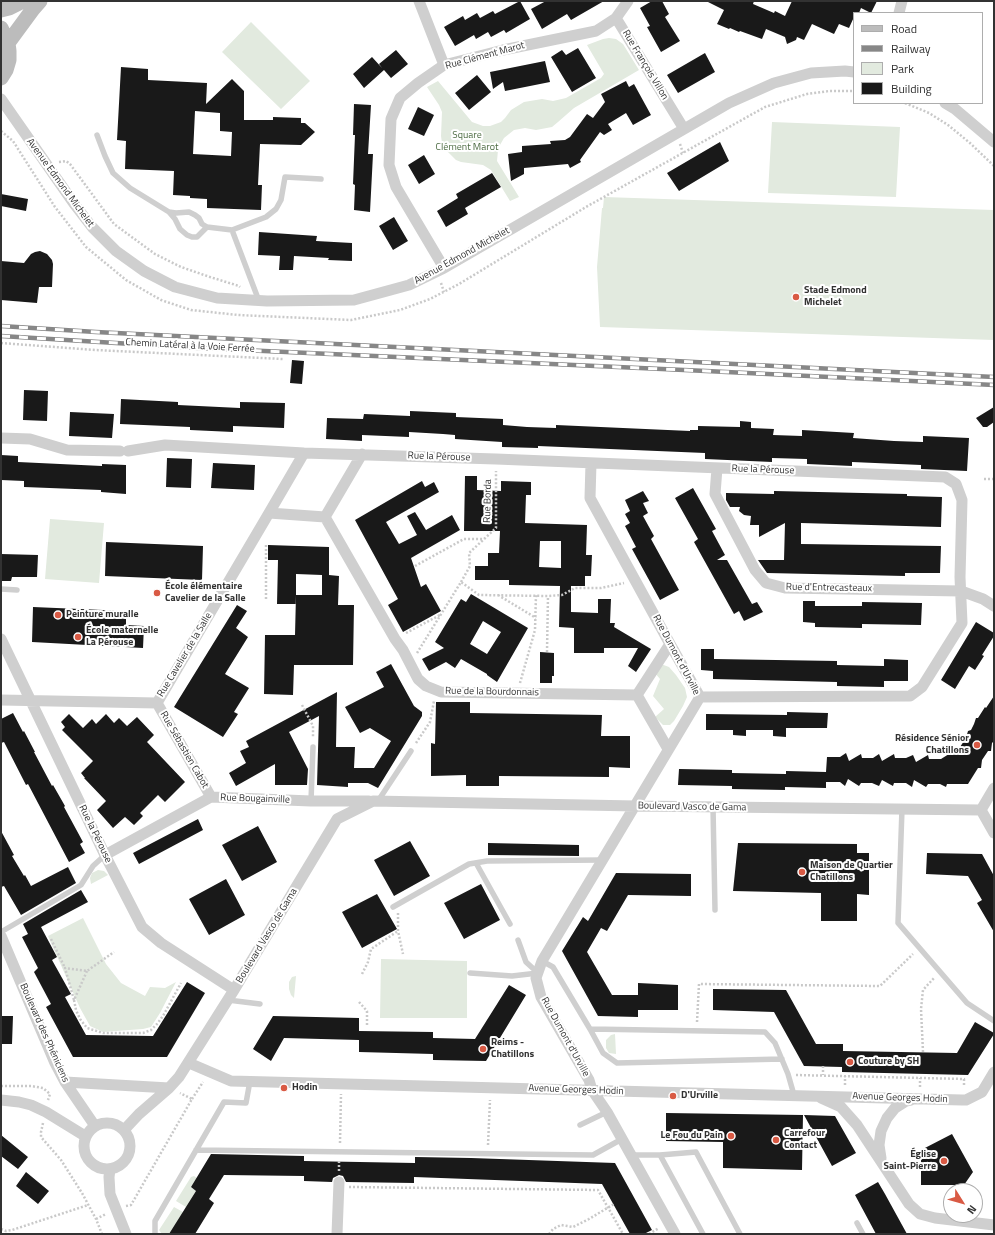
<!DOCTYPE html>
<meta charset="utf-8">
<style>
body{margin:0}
#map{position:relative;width:995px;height:1235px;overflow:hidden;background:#fff;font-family:"Titillium Web",sans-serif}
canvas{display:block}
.frame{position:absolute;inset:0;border:2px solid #323232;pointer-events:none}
.legend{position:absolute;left:853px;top:12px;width:130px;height:92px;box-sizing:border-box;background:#fff;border:1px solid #adadad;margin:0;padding:5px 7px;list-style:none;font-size:12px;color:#323232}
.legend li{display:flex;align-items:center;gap:8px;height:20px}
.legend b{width:20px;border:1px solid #adadad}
.north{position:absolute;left:943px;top:1183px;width:40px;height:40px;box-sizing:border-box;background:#fff;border:1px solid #adadad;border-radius:50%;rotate:127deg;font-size:11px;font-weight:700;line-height:16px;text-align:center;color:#323232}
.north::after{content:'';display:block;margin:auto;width:14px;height:18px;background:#d95a44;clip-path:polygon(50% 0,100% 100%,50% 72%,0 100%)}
</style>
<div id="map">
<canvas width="995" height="1235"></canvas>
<div class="frame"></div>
<ul class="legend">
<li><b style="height:5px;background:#bcbcbc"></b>Road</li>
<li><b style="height:5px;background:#878787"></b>Railway</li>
<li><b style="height:11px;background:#e2eadf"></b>Park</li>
<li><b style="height:11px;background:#191919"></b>Building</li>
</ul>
<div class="north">N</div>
</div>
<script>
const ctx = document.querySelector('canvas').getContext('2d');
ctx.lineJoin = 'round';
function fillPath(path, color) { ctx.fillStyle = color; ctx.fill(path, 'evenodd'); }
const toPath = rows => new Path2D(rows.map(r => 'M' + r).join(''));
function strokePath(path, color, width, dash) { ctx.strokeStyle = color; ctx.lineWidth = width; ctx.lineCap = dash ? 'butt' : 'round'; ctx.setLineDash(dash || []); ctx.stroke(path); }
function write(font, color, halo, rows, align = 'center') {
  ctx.font = font + ' "Titillium Web",sans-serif'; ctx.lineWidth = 4; ctx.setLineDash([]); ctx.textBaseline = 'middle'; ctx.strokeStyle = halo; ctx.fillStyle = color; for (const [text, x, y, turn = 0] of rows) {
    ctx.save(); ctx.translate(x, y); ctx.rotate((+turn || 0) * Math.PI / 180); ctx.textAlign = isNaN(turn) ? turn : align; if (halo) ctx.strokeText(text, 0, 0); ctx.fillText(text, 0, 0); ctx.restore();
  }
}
fillPath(toPath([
 [251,22,310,81,281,109,222,52],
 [609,38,616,39,623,44,639,70,574,108,558,122,552,127,536,130,525,128,514,130,504,138,500,145,498,150,497,161,519,197,510,201,491,170,483,165,461,162,456,160,446,150,442,143,441,136,442,112,439,105,427,87,438,81,472,122,483,126,490,126,501,122,505,118,511,110,524,102,542,99,553,101,566,98,601,78,604,74,587,45,603,39],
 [772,122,900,127,896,197,768,193],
 [604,197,994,210,994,340,600,327,597,267,602,208,603,208],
 [50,519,104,523,99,583,45,579],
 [661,664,669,667,676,675,685,688,687,697,683,706,674,721,670,725,663,725,655,717,664,709,653,696,660,679,655,673],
 [98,870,104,871,108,875,91,884,90,878,92,873],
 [83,918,106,964,121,983,145,996,150,987,165,988,176,982,160,1013,151,1027,143,1029,103,1032,90,1026,80,1008,48,936],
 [381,959,467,961,467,1018,380,1018],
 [296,976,294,998,291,995,289,989,289,982,292,977],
 [615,1034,616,1054,609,1053,606,1048,606,1040,611,1035],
 [194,1176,197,1178,191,1187,196,1191,186,1207,176,1201,191,1177],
 [174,1207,183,1212,170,1234,162,1234,159,1230]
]), '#e2eadf');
fillPath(toPath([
 [520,1,530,19,506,33,504,30,491,37,488,32,476,39,474,35,455,46,444,27,463,16,465,20,477,13,480,18,493,11,495,14],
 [546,1,604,1,571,20,567,14,542,29,531,9],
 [652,1,662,1,669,14,665,17,680,41,661,52,647,27,650,26,640,8],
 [706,1,754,1,753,4,774,13,775,11,785,16,792,1,877,1,871,13,861,8,859,13,854,13,854,17,849,28,839,24,834,34,812,24,804,40,797,37,796,40,787,44,785,37,766,29,762,39,740,31,739,32,730,28,729,29,717,24,724,10],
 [578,48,596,78,572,92,551,57,562,50,566,55],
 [396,50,408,64,391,78,384,70,364,88,353,74,372,57,382,68,379,64],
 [705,53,715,72,678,93,667,75],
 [545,61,550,82,505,91,503,82,493,89,490,72],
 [121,67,148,69,148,80,207,83,206,104,232,79,244,91,244,120,273,120,273,117,301,118,301,123,305,123,315,132,301,145,260,144,258,185,262,185,261,210,207,208,207,199,190,198,190,196,173,195,174,171,125,169,126,141,117,140],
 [195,111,220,113,220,131,232,132,231,156,193,154],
 [477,75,491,92,469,110,455,93],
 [626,81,629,87,634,84,651,115,633,125,626,113,608,124,612,130,604,135,600,132,580,160,581,162,570,168,568,164,524,168,524,174,511,181,508,154,522,152,522,146,551,144,550,141,565,140,570,137,587,114,593,118,605,102,601,94],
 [354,104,371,105,368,154,373,154,370,212,354,210,355,185,353,184,355,135,353,135],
 [418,107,434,115,424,136,408,129],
 [720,142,729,161,679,191,667,173],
 [424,155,435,174,419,184,408,165],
 [492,173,501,187,465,208,468,214,446,227,437,211,458,198,456,194],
 [1,194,28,199,26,211,1,206],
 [394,217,408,241,393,250,379,226],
 [259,232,317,236,316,241,352,243,352,261,328,260,329,258,294,256,293,270,279,270,280,256,258,255],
 [40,251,47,254,52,260,53,264,52,287,39,287,37,303,1,300,1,261,24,263,31,254,35,252],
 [292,360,304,361,302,384,290,383],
 [24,390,48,391,47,421,23,420],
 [121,399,178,402,178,405,240,408,240,402,285,403,284,428,233,426,233,432,190,430,190,427,120,424],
 [994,407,994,422,987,427,983,427,976,418],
 [410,411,456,413,456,417,503,419,503,425,527,427,556,428,556,425,690,431,690,430,698,430,698,426,740,427,740,421,751,422,751,428,774,429,773,435,802,436,802,430,854,433,853,438,894,441,923,442,923,436,969,438,967,471,921,469,921,465,852,462,852,466,807,464,807,459,772,458,772,462,705,459,705,453,538,446,538,448,502,447,502,442,455,439,455,435,443,434,409,432,409,437,362,435,362,441,326,439,327,418,363,419,364,414,410,416],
 [70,412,114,414,112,438,69,436],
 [1,455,18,456,18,462,102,466,102,464,126,465,126,494,101,492,101,490,24,487,24,481,1,480],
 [167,458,192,459,191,488,166,487],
 [213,463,255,465,254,490,211,488],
 [465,476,477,476,477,490,501,491,501,481,531,482,531,495,526,495,525,523,587,525,586,555,592,555,591,576,585,576,585,586,571,586,571,612,598,613,598,599,611,599,610,623,615,623,614,627,651,649,636,672,628,666,638,648,604,648,604,653,574,653,574,628,559,627,560,586,509,585,509,580,475,580,475,566,488,566,488,553,499,553,500,531,464,531],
 [540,541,561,541,561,568,539,567],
 [422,481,425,487,434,482,439,492,386,522,399,544,417,535,407,516,415,512,426,530,452,515,460,530,411,558,421,587,426,584,441,611,403,632,388,605,398,599,355,520],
 [693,488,716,529,712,531,725,555,717,560,727,560,752,604,757,602,763,612,744,621,739,611,734,614,694,542,698,539,675,498],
 [643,491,649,501,643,503,648,513,643,516,654,536,651,539,679,590,660,600,632,549,636,547,625,526,630,523,625,514,630,511,625,500],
 [774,491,907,494,907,496,942,497,941,527,801,523,801,544,941,546,940,573,905,573,905,576,767,573,758,560,784,560,785,523,759,537,759,525,750,525,751,516,744,515,739,511,740,507,730,507,726,500,726,493,774,494],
 [106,542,203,546,202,580,105,576],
 [268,545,329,547,329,575,339,576,338,605,354,605,353,665,294,665,293,695,264,694,265,635,295,635,296,595,322,595,322,575,296,574,296,604,277,604,278,560,268,560],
 [1,554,38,555,37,577,12,577,11,581,1,581],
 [471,594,528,628,497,682,487,675,487,674,461,659,455,668,446,662,429,671,422,659,444,648,435,642,461,599,466,602],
 [483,621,501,632,487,654,470,644],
 [803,601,815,601,815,606,862,606,862,602,922,603,921,625,862,624,862,628,815,627,815,623,803,622],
 [237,605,247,611,236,628,248,637,225,674,249,688,234,712,238,714,223,737,174,707],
 [33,607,126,611,126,625,144,626,143,648,32,642],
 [976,622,994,633,994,636,982,655,984,656,975,670,969,666,955,689,941,680],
 [701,649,714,649,714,659,837,661,837,665,884,666,884,659,908,660,908,681,884,681,884,687,837,686,837,682,713,679,713,671,701,670],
 [540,652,554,653,554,676,552,676,552,683,540,683],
 [391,664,414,706,422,712,422,716,378,788,368,783,348,783,348,787,317,785,319,716,289,732,308,769,307,785,275,785,275,764,236,786,229,773,246,763,240,751,249,747,246,741,337,692,336,747,355,747,354,768,374,768,391,741,370,728,360,733,345,707,384,687,376,672],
 [994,696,994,741,992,743,991,751,988,751,982,760,981,768,978,768,968,784,947,784,946,787,940,784,928,784,926,787,914,780,912,787,906,783,894,783,893,786,882,780,879,786,872,783,861,783,859,786,848,779,845,786,840,782,826,782,826,788,785,787,785,790,732,789,732,786,678,785,679,769,732,770,732,773,786,774,786,771,826,772,827,757,840,757,846,753,849,761,861,754,862,758,873,758,879,754,882,761,894,754,895,758,906,758,913,755,916,762,928,755,929,759,941,759,960,747,966,738,968,731,971,730,974,724,976,718,978,718,985,707,986,708],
 [436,702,470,702,470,713,602,715,601,736,630,736,630,768,609,767,609,777,499,776,499,786,466,786,466,775,431,776,431,743,435,744],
 [787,712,828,713,827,728,786,728,786,737,773,736,773,730,746,730,746,736,733,735,733,730,706,730,706,714,787,715],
 [13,713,23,732,24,731,35,752,34,752,52,786,53,785,65,806,64,807,83,842,80,844,85,853,69,862,28,784,26,785,4,742,1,743,1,719],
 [69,714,83,728,92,719,96,724,106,714,114,723,119,718,127,726,137,717,154,735,147,742,185,782,165,802,158,795,140,813,143,816,134,825,125,817,113,828,97,810,106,801,84,778,85,778,81,773,93,761,62,730,65,727,61,722],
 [198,819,203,830,139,864,133,853],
 [258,826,277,862,242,881,222,845],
 [1,831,14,855,12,856,24,876,25,875,31,886,68,867,76,883,21,915,4,886,1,887],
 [410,841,430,876,394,896,374,860],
 [488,843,579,845,579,856,488,855],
 [738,843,857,844,857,853,869,853,869,895,857,894,857,921,821,921,821,893,733,891],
 [927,853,982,854,994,876,994,932,977,903,982,900,968,876,926,874],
 [616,873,691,874,691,896,628,895,607,931,601,928,587,952,612,995,638,995,638,983,678,985,678,1010,638,1010,638,1017,598,1016,562,951,583,917,588,921],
 [226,879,245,915,209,935,189,899],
 [481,884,500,920,464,939,444,903],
 [81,890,88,902,41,927,57,957,52,960,71,994,65,997,86,1035,153,1036,187,982,205,993,167,1057,73,1057,46,1007,51,1004,34,972,38,968,22,937,28,934,23,924],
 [377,894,397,929,362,948,342,912],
 [509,985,526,995,486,1061,433,1060,433,1054,359,1052,359,1040,284,1038,271,1061,253,1049,273,1016,359,1018,359,1031,433,1032,433,1038,475,1039],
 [713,989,786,990,816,1044,843,1044,843,1051,957,1053,975,1022,994,1033,994,1034,968,1075,842,1072,842,1067,804,1066,774,1012,713,1010],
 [1,1016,13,1016,12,1044,1,1044],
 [666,1113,803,1115,802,1170,723,1168,723,1142,666,1141],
 [804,1115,835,1116,856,1153,832,1166],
 [952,1134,973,1172,964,1185,921,1185,921,1150],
 [1,1135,28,1157,18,1169,1,1156],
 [211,1154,304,1156,304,1161,415,1163,415,1157,471,1158,615,1163,652,1230,644,1234,630,1234,602,1184,414,1177,414,1183,346,1182,343,1176,339,1175,333,1178,332,1182,304,1181,304,1176,224,1175,209,1199,214,1203,195,1234,169,1234,196,1191,191,1187],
 [26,1172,49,1191,38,1204,16,1186],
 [878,1182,885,1194,907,1234,876,1234,855,1195]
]), '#191919');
strokePath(toPath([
 [905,103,929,113,948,125,970,143,994,166],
 [1,131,13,141,55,207,86,247,126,280,161,300,191,310,238,315,351,320,400,310,430,299,459,284,586,207,765,107,807,94,829,91,854,91],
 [680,144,683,153],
 [59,162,66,161,70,164,114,224,155,254,181,267,210,277,239,286,240,287],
 [441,283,444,292],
 [1,343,95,350,283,359],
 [984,479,994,479],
 [415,566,464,539,483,539],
 [461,582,470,566,469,553,496,528,496,471],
 [498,595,536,618],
 [266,599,266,543],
 [406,633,440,615],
 [547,652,548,596],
 [417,653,461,582,479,595,548,596,562,595,575,588,601,588,624,583],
 [520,683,535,630,536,595],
 [302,705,313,726,313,738],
 [416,743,430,722,434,701],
 [398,913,398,931,403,954],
 [51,939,65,968],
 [87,971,74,1000,65,968,87,971,114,952],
 [362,974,368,962,371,949,398,931],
 [74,1000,76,1010,80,1019,87,1028,103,1033,143,1033,151,1030,157,1024,163,1016,181,983],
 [359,1002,367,1011,367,1027],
 [697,1022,699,984,880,986,913,954],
 [923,1052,921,1009,923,990,934,978],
 [823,1066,823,1075],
 [796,1075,964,1079,964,1087],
 [845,1085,845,1076],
 [1,1086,31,1086,43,1088,50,1094,48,1100],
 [920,1087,920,1078],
 [192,1099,203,1082],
 [43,1123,41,1132,41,1137,61,1160,82,1193,96,1219,102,1234],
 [340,1143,341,1094],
 [488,1145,490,1100],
 [339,1171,339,1160],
 [349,1187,598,1190,623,1234],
 [126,1206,131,1205,192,1099,180,1093],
 [96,1219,106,1214],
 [1,1229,6,1231,12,1230,88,1205],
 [549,1234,553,1229,561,1225,573,1227,589,1219,614,1204],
 [649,1234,659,1228]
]), '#c9c9c9', 2.5, [2, 2]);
strokePath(toPath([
 [97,135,105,156,113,173,130,188,169,212,176,213,189,212,195,215,199,218,202,224,207,227,232,230,259,301],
 [169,212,175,219,180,229,187,235,192,237,197,237,207,227],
 [232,230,266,217,276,209,281,200,285,177,321,179],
 [1,589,17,590],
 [311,801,313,747],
 [378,801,411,751],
 [713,807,715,910],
 [902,809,898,923,967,1003,994,1021],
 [476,863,510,924],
 [393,907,469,864,487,861,602,860],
 [1,932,81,885,93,866,105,855],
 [518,940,526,962,538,973],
 [542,961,553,967,590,1029,765,1032,775,1043,788,1074,794,1095],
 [470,973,512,976,538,973],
 [228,1000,260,1004],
 [590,1029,603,1053,617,1063,782,1059],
 [580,1125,607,1112],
 [196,1150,593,1155,622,1139],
 [631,1155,660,1155,703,1234],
 [660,1155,696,1152,740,1234],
 [857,1223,863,1234],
 [155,1234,155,1221,224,1102,246,1103,250,1081]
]), '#cfcfcf', 5.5);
strokePath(toPath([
 [419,1,444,65],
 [628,1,616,18,684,129],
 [899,13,902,1],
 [1,99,75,205,92,227,116,251,144,271,175,287,217,298,267,301,354,300,409,285,444,268,729,103,774,83,811,73,845,71,854,72],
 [945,103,955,109,994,142],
 [444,268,396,187,389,165,391,119,400,98,418,83,444,65,503,50,596,31,616,18],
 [1,438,30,439,67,450,120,451],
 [128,451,165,445,304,453,496,459,945,477,956,484,962,500,960,577,962,623,922,687,910,696,700,697],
 [591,463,590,498,670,644,700,697,542,961,536,978,541,997,589,1080,592,1090,607,1112,675,1234],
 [717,468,715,494,755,570,766,583,785,588,961,591,983,599,994,606],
 [269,513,325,517,395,639,403,650,418,679,426,686,441,692,637,695,668,749],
 [325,517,362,454],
 [1,639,105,855,142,927,161,943,234,990],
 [637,695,670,644],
 [1,700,157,703,269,513,304,453],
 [157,703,211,797],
 [981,810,994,833],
 [981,810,994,788],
 [105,855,211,797,311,801,369,801],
 [1,936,55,1063,65,1082,95,1126],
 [189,1063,231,1081,962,1100,966,1100,982,1092,994,1072],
 [65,1082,169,1088],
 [821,1098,841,1107,857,1125,909,1204,920,1214,935,1218,994,1225],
 [1,1100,19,1102,31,1105,46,1112,85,1136],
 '84 1146a23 23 0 1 1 46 0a23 23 0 1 1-46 0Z',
 [124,1130,139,1114,169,1088,179,1077,234,990,337,819,373,801,636,806,981,810],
 [881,1158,879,1145,881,1131,887,1118,895,1108,906,1101,911,1100],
 [110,1169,109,1177,110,1194,126,1234],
 [337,1234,339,1182]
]), '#cfcfcf', 11);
strokePath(toPath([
 [1,10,9,8,23,1],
 [1,28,8,43,9,51,9,60,6,70,1,78],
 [8,43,33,9,40,1]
]), '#bcbcbc', 15);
const rail = toPath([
 [1,326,96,332,994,377],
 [1,336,198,348,706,371,994,385]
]);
strokePath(rail, '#878787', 4.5);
strokePath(rail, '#fff', 3, [9]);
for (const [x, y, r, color] of [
 [796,297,4,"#d95a44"],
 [157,593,4,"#d95a44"],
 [58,615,4,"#d95a44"],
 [78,637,4,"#d95a44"],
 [977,745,4,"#d95a44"],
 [802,872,4,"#d95a44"],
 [483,1049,4,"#d95a44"],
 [850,1062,4,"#d95a44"],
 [284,1088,4,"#d95a44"],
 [673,1096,4,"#d95a44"],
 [731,1136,4,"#d95a44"],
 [776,1140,4,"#d95a44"],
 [944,1161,4,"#d95a44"]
]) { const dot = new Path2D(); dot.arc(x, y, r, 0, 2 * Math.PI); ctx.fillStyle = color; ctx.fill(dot); strokePath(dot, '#fff', 1.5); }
write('10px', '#323232', '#fff', [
 ["Rue Clément Marot",485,56,-15],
 ["Rue François Villon",645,65,59],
 ["Avenue Edmond Michelet",60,183,54],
 ["Avenue Edmond Michelet",462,256,-29],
 ["Chemin Latéral à la Voie Ferrée",190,346,3],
 ["Rue la Pérouse",439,457,2],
 ["Rue la Pérouse",763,470,2],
 ["Rue Borda",488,501,-89],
 ["Rue d'Entrecasteaux",829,588,1],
 ["Rue Cavelier de la Salle",185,655,-59],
 ["Rue Dumont d'Urville",676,655,62],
 ["Rue de la Bourdonnais",492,692,1],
 ["Rue Sébastien Cabot",184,750,60],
 ["Rue Bougainville",255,799,2],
 ["Boulevard Vasco de Gama",692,807,1],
 ["Rue la Pérouse",95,834,64],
 ["Boulevard Vasco de Gama",267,936,-59],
 ["Boulevard des Phéniciens",44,1033,66],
 ["Rue Dumont d'Urville",565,1037,61],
 ["Avenue Georges Hodin",576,1090,2],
 ["Avenue Georges Hodin",900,1098,2]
]);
write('10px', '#4c6b42', '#fff', [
 ["Square",467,136],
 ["Clément Marot",467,148]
]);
write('bold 10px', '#323232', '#fff', [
 ["Stade Edmond",804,291],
 ["Michelet",804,303],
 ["École élémentaire",165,587],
 ["Cavelier de la Salle",165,599],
 ["Peinture muralle",66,615],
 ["École maternelle",86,631],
 ["La Pérouse",86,643],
 ["Résidence Sénior",969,739,"right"],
 ["Chatillons",969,751,"right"],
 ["Maison de Quartier",810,866],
 ["Chatillons",810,878],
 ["Reims -",491,1043],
 ["Chatillons",491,1055],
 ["Couture by SH",858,1062],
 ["Hodin",292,1088],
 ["D'Urville",681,1096],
 ["Carrefour",784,1134],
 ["Contact",784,1146],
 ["Le Fou du Pain",723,1136,"right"],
 ["Église",936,1155,"right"],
 ["Saint-Pierre",936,1167,"right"]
], 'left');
</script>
